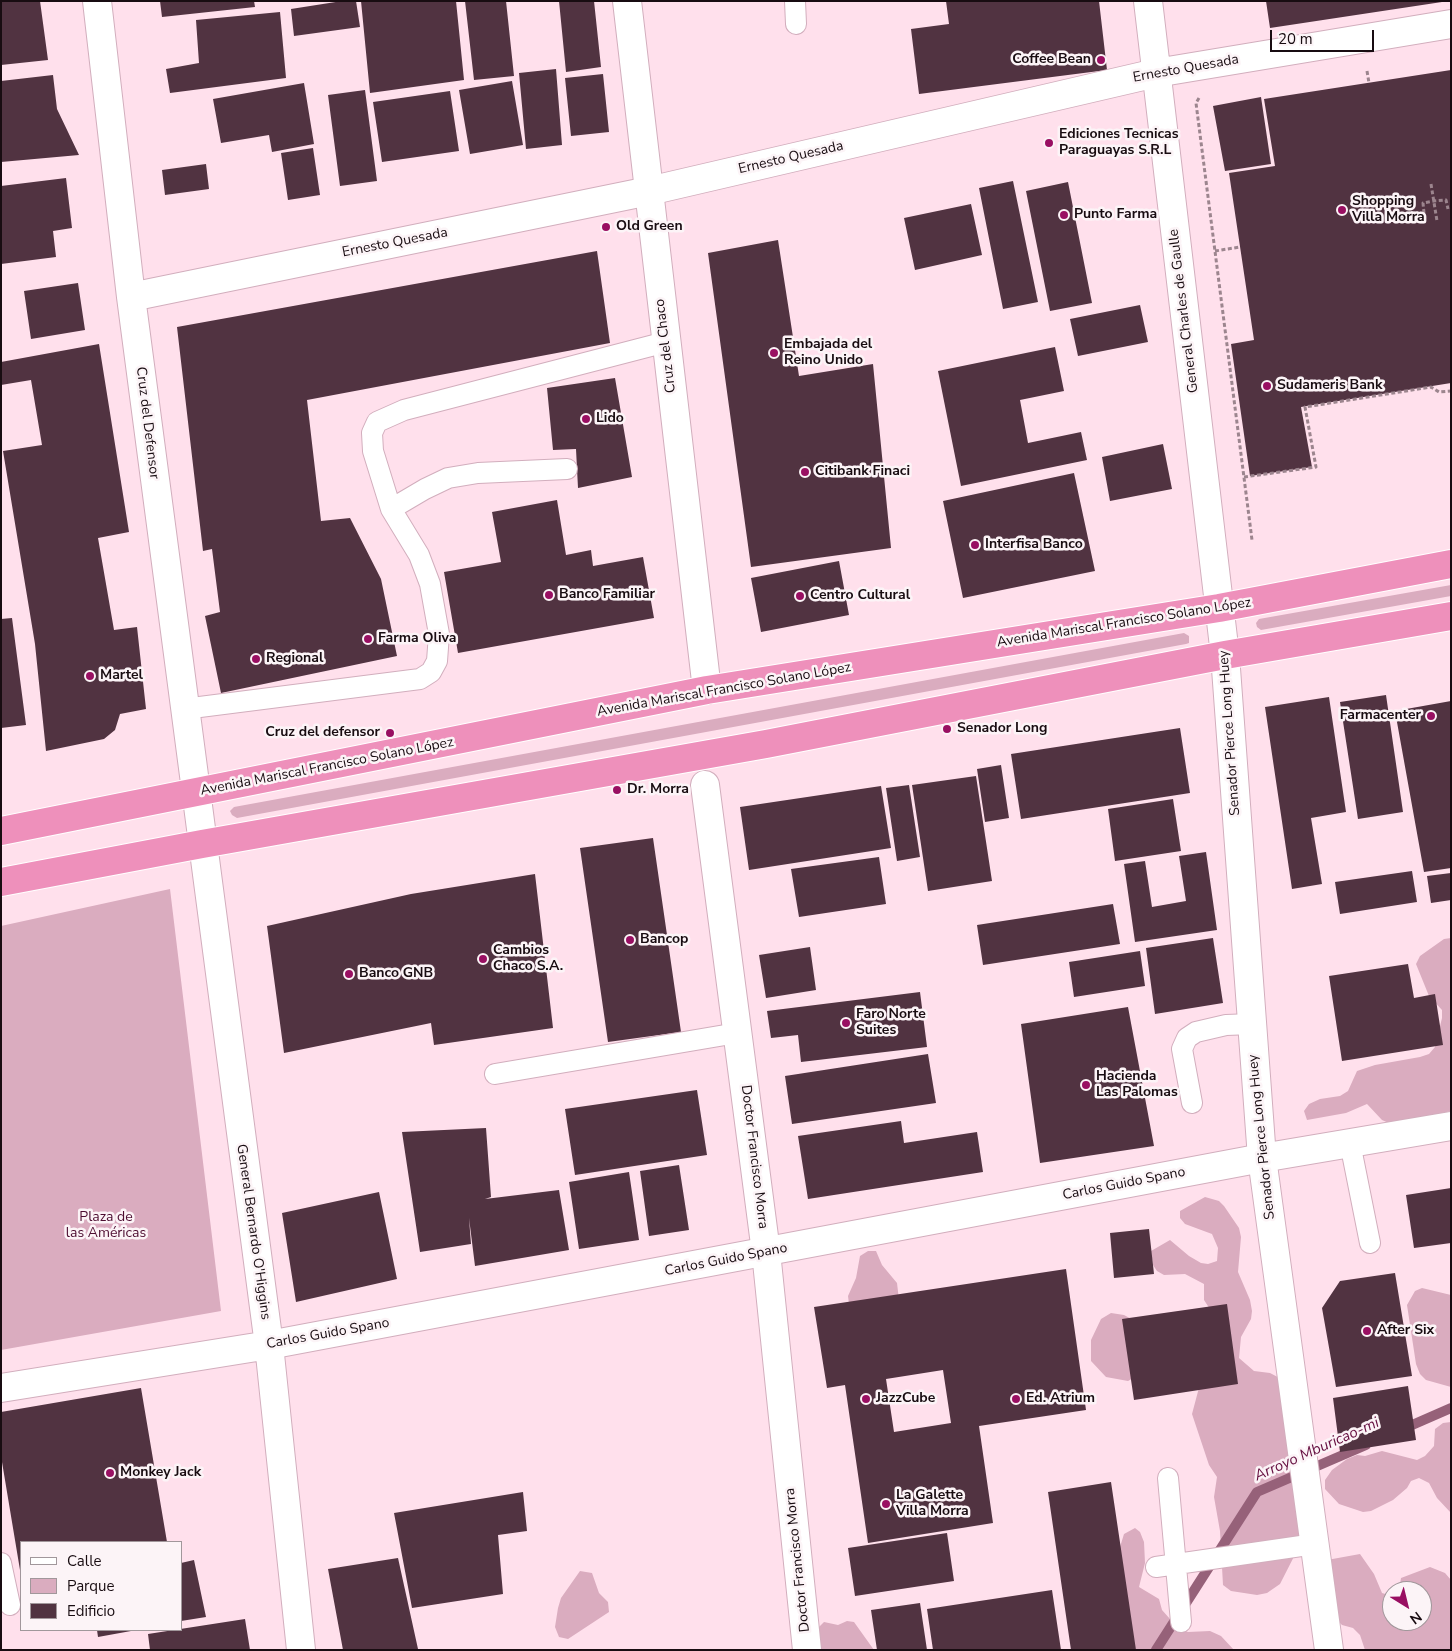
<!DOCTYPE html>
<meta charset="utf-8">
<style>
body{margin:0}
#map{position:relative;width:1452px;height:1651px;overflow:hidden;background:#ffe0ec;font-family:"Nunito Sans",sans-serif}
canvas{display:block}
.frame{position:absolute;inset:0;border:2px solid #180c11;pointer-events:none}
.legend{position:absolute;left:20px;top:1541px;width:162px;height:90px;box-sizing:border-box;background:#fcf4f7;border:1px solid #a1979b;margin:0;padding:6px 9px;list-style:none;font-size:15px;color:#180c11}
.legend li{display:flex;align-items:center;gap:10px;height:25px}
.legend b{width:25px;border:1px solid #a1979b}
.north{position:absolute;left:1382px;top:1581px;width:50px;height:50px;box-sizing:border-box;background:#fcf4f7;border:1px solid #a1979b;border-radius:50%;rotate:144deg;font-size:14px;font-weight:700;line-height:20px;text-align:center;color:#180c11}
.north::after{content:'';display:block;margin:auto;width:18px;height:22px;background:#990f62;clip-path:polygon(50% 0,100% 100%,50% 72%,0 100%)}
.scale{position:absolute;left:1270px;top:30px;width:104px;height:22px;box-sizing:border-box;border:2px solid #180c11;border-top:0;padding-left:6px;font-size:15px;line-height:18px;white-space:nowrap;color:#180c11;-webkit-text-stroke:4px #fcf4f7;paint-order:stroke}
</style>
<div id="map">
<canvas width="1452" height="1651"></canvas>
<div class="frame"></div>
<ul class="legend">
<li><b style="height:6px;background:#fff"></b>Calle</li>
<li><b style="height:14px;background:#daacbf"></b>Parque</li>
<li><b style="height:14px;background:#513341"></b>Edificio</li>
</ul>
<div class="north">N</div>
<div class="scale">20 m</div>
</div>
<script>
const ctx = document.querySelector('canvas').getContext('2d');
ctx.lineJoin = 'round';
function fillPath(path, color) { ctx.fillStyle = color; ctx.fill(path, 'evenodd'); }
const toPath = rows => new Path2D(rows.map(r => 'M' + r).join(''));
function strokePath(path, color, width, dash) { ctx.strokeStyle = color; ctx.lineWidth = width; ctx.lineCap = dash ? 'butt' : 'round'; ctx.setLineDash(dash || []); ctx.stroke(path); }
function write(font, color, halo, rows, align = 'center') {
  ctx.font = font + ' "Nunito Sans",sans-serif'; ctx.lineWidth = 5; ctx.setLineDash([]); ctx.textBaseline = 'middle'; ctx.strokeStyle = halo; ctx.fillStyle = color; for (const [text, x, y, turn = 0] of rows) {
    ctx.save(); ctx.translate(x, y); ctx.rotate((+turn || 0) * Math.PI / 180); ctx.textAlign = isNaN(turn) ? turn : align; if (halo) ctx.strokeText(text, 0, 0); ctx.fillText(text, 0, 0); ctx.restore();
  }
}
fillPath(toPath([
 [1451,585,1451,596,1261,630,1257,627,1256,623,1259,619],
 [1184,633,1189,636,1189,643,1186,644,237,818,232,815,230,811,234,807],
 [170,889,221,1311,1,1350,1,926],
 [1451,938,1451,1111,1391,1124,1382,1120,1367,1104,1346,1113,1307,1120,1304,1111,1309,1104,1320,1099,1340,1096,1348,1091,1357,1071,1375,1065,1420,1057,1429,1054,1435,1047,1442,1018,1442,1010,1429,996,1416,964,1420,956,1444,939],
 [1205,1197,1219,1201,1224,1206,1239,1228,1241,1237,1238,1272,1250,1300,1252,1311,1251,1319,1241,1337,1239,1358,1254,1371,1270,1373,1291,1384,1307,1531,1280,1584,1267,1593,1257,1595,1231,1591,1223,1585,1220,1531,1214,1497,1217,1477,1209,1465,1192,1414,1217,1320,1204,1300,1204,1284,1185,1274,1164,1275,1157,1271,1153,1265,1151,1251,1170,1240,1189,1256,1201,1263,1208,1264,1217,1261,1218,1248,1212,1234,1185,1224,1180,1218,1180,1211],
 [868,1251,876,1251,882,1265,897,1283,899,1300,849,1304,848,1296,856,1278,860,1256],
 [1422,1288,1451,1295,1451,1387,1426,1380,1420,1374,1416,1364,1407,1305,1415,1291],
 [1111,1313,1124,1315,1137,1322,1141,1374,1128,1381,1106,1377,1091,1361,1091,1340,1101,1319],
 [1451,1422,1451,1513,1437,1498,1429,1483,1419,1478,1411,1481,1407,1488,1393,1500,1371,1511,1363,1512,1339,1504,1325,1489,1325,1480,1332,1470,1347,1459,1357,1455,1365,1456,1382,1451,1417,1460,1425,1456,1434,1446,1435,1429,1443,1423],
 [1135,1528,1140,1532,1144,1542,1145,1563,1139,1587,1159,1599,1162,1610,1178,1628,1188,1632,1210,1631,1221,1636,1234,1650,1114,1650,1116,1560,1124,1534],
 [1360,1554,1374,1574,1382,1593,1392,1596,1392,1621,1422,1621,1422,1591,1399,1591,1401,1578,1430,1567,1445,1573,1451,1580,1451,1650,1365,1650,1360,1635,1353,1628,1342,1625,1334,1617,1327,1560],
 [580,1571,592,1573,599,1593,608,1602,609,1612,568,1639,559,1637,555,1627,558,1608,561,1598],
 [847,1621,854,1622,874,1650,805,1650,808,1638,824,1622,838,1625]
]), '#daacbf');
strokePath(toPath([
 [1403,1429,1451,1408],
 [1156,1650,1257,1492,1366,1445]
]), '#966179', 10);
fillPath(toPath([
 [1,1,40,1,48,60,1,65],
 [160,1,254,1,255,7,162,17],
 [342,1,356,1,360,27,294,36,291,9],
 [361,1,456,1,464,80,370,93],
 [465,1,506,1,514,76,474,80],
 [559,1,594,1,601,67,566,72],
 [946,1,1099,1,1107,70,919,94,911,29,949,24],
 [1266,1,1442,1,1442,2,1270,28],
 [280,12,286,78,170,93,166,69,199,63,196,20],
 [556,69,562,145,526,149,519,73],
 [1451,70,1451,383,1301,407,1312,467,1250,476,1231,344,1254,340,1229,173,1275,166,1264,99],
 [603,74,609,132,571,136,565,78],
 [53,75,57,109,79,155,1,162,1,81],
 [512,81,523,145,470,154,459,90],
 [304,83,314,144,272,152,269,135,221,143,213,99],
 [365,90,377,181,340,186,328,95],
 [450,91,459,151,382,162,373,102],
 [1261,97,1271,164,1225,171,1213,106],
 [313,148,320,195,288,200,281,153],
 [206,164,209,189,165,195,162,170],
 [66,178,72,228,53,231,56,257,1,264,1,186],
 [1013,181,1038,302,1003,309,979,188],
 [1068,182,1092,303,1050,311,1026,191],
 [971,204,982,255,915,270,904,218],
 [778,240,799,376,873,364,891,548,751,567,708,253],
 [597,251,610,343,307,400,321,521,350,518,381,579,397,656,221,693,205,616,220,612,212,549,203,551,177,327],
 [78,283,85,330,31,339,24,291],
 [1140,305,1148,342,1078,356,1070,319],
 [99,344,129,532,98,538,114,630,137,627,146,709,120,714,115,730,104,739,46,751,35,644,3,451,42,445,31,380,1,385,1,362],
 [1055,347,1064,391,1020,400,1028,443,1081,432,1087,460,961,486,938,371],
 [615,378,632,477,578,488,576,449,553,450,547,388],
 [1163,444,1172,489,1110,501,1102,457],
 [1074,473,1095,571,963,598,943,501],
 [557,500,566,555,591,550,593,566,643,557,654,618,458,653,444,572,501,562,492,512],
 [839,561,849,615,761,632,751,578],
 [12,618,26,725,1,728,1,619],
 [1386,695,1403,812,1358,819,1340,702],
 [1329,697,1346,812,1311,818,1322,884,1292,889,1265,707],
 [1451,701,1451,868,1424,872,1395,711],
 [1180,728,1190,793,1021,819,1011,754],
 [1001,765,1009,818,985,822,977,769],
 [976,776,992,881,928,891,912,785],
 [909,785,920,857,897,861,886,788],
 [881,786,891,848,749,870,740,807],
 [1173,799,1181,851,1115,861,1108,809],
 [653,838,681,1032,608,1042,580,848],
 [1206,852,1217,930,1135,942,1124,864,1145,861,1152,907,1186,901,1179,856],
 [879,857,886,904,799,917,791,869],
 [1412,871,1417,902,1340,914,1335,882],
 [1451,873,1451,900,1431,903,1427,876],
 [535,874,553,1028,434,1045,431,1023,284,1053,267,926,411,894],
 [1113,904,1120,944,983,965,977,925],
 [1213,938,1223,1003,1155,1014,1146,948],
 [810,947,816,990,766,998,759,955],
 [1140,951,1145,986,1074,997,1069,962],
 [1408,964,1414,998,1435,994,1443,1045,1342,1061,1329,976],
 [920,992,927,1047,801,1062,798,1035,771,1038,767,1011],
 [1128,1007,1154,1146,1040,1163,1021,1024],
 [928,1054,936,1103,792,1124,785,1076],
 [697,1090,707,1155,575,1175,565,1109],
 [901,1121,904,1143,977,1132,983,1172,808,1199,798,1136],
 [486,1128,491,1197,485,1199,559,1190,569,1250,475,1266,469,1218,471,1244,420,1252,402,1132],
 [679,1165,689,1230,649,1236,640,1171],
 [629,1172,639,1240,579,1249,569,1182],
 [1451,1188,1451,1243,1414,1248,1406,1195],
 [379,1192,397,1279,296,1302,282,1213],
 [1149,1229,1154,1274,1114,1278,1110,1233],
 [1066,1269,1086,1410,979,1426,993,1523,868,1543,845,1385,827,1388,814,1307],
 [943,1370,951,1423,894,1432,886,1379],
 [1395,1273,1412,1376,1336,1387,1322,1308,1340,1281],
 [1227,1304,1238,1384,1134,1400,1122,1319],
 [1408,1386,1416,1440,1340,1452,1333,1398],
 [141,1388,167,1542,21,1542,20,1570,1,1456,1,1412],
 [1111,1482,1136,1650,1071,1650,1048,1492],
 [523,1492,527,1531,498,1535,503,1594,412,1608,394,1513],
 [947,1533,954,1581,855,1596,848,1548],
 [398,1558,418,1649,343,1650,328,1569],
 [194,1560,206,1617,181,1621,181,1563],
 [1052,1590,1061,1650,933,1650,927,1609],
 [920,1603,927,1650,877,1650,871,1610],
 [245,1619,250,1650,150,1650,148,1634],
 [97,1630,131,1630,131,1631,98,1637]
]), '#513341');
const lane = toPath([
 [795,1,796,24],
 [391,509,425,489,448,478,478,473,567,469],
 [184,709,420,679,431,672,437,661,439,634,430,584,419,555,391,509,373,451,372,433,377,422,404,410,666,342],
 [495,1074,737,1033],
 [1192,1103,1182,1049,1187,1038,1196,1032,1226,1025,1252,1024],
 [1350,1143,1370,1243],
 [1168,1478,1181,1622],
 [1,1563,10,1605],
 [1156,1567,1315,1544]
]);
const street = toPath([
 [627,1,707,690],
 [269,1345,1262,1158,1451,1126]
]);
const secondary = toPath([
 [97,1,131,297,269,1345,301,1650],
 [1148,1,1225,655,1262,1158,1329,1650],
 [131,297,649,191,1156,73,1451,24],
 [705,785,766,1252,807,1650],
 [1,1388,269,1345]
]);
const highway = toPath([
 [1,831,707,690,1219,608,1451,564],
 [1,882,202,844,766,744,1225,655,1451,616]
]);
strokePath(lane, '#d2aebd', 22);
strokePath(street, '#d2aebd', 30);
strokePath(secondary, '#d2aebd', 30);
strokePath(highway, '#fff', 30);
strokePath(toPath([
 [1367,71,1369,83],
 [1199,98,1196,103,1252,540],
 [1431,184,1437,221],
 [1424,213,1423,203,1434,201,1446,200,1448,209],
 [1215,251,1240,247],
 [1244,477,1316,467,1305,407,1431,387,1439,392,1451,391]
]), '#9c858e', 3, [4, 2.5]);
strokePath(lane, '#fff', 20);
strokePath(street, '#fff', 28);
strokePath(secondary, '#fff', 28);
strokePath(highway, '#ee90bb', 28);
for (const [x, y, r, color] of [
 [1101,60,5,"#990f62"],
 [1049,143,5,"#990f62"],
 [1342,210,5,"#990f62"],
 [1064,215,5,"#990f62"],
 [606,227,5,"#990f62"],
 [774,353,5,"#990f62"],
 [1267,386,5,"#990f62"],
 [586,419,5,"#990f62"],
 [805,472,5,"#990f62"],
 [975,545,5,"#990f62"],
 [549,595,5,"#990f62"],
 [800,596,5,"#990f62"],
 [368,639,5,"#990f62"],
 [256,659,5,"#990f62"],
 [90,676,5,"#990f62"],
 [1431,716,5,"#990f62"],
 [947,729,5,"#990f62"],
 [390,733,5,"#990f62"],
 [617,790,5,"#990f62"],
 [630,940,5,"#990f62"],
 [483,959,5,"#990f62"],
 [349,974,5,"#990f62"],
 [846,1023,5,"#990f62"],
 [1086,1085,5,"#990f62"],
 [1367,1331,5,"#990f62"],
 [866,1399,5,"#990f62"],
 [1016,1399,5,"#990f62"],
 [110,1473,5,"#990f62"],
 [886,1504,5,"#990f62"]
]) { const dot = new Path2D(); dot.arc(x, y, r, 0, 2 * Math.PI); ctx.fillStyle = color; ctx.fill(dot); strokePath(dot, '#fcf4f7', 2); }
write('bold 14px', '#180c11', '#fcf4f7', [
 ["Coffee Bean",1091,60,"right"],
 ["Ediciones Tecnicas",1059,135],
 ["Paraguayas S.R.L",1059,151],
 ["Shopping",1352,202],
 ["Villa Morra",1352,218],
 ["Punto Farma",1074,215],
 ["Old Green",616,227],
 ["Embajada del",784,345],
 ["Reino Unido",784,361],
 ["Sudameris Bank",1277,386],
 ["Lido",596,419],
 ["Citibank Finaci",815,472],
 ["Interfisa Banco",985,545],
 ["Banco Familiar",559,595],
 ["Centro Cultural",810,596],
 ["Farma Oliva",378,639],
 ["Regional",266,659],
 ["Martel",100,676],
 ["Farmacenter",1421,716,"right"],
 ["Senador Long",957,729],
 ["Cruz del defensor",380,733,"right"],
 ["Dr. Morra",627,790],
 ["Bancop",640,940],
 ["Cambios",493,951],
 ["Chaco S.A.",493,967],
 ["Banco GNB",359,974],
 ["Faro Norte",856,1015],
 ["Suites",856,1031],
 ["Hacienda",1096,1077],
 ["Las Palomas",1096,1093],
 ["After Six",1377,1331],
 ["JazzCube",876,1399],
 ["Ed. Atrium",1026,1399],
 ["Monkey Jack",120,1473],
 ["La Galette",896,1496],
 ["Villa Morra",896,1512]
], 'left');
write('14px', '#180c11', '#fcf4f7', [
 ["Ernesto Quesada",1186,69,-10],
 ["Ernesto Quesada",791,158,-13],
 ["Ernesto Quesada",395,243,-11],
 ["General Charles de Gaulle",1184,311,-97],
 ["Cruz del Chaco",666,346,-97],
 ["Cruz del Defensor",147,423,83],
 ["Avenida Mariscal Francisco Solano López",1124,623,-9],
 ["Avenida Mariscal Francisco Solano López",724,690,-10],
 ["Senador Pierce Long Huey",1230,733,-94],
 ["Avenida Mariscal Francisco Solano López",327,767,-11],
 ["Senador Pierce Long Huey",1262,1137,-96],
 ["Doctor Francisco Morra",754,1157,83],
 ["Carlos Guido Spano",1124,1184,-11],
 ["General Bernardo O'Higgins",253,1232,82],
 ["Carlos Guido Spano",726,1260,-11],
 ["Carlos Guido Spano",328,1334,-10],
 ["Doctor Francisco Morra",798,1560,-96]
]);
write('14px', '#4d0d31', '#fcf4f7', [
 ["Plaza de",106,1218],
 ["las Américas",106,1234]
]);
write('italic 15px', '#650f40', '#fcf4f7', [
 ["Arroyo Mburicao-mi",1317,1450,-24]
]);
</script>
